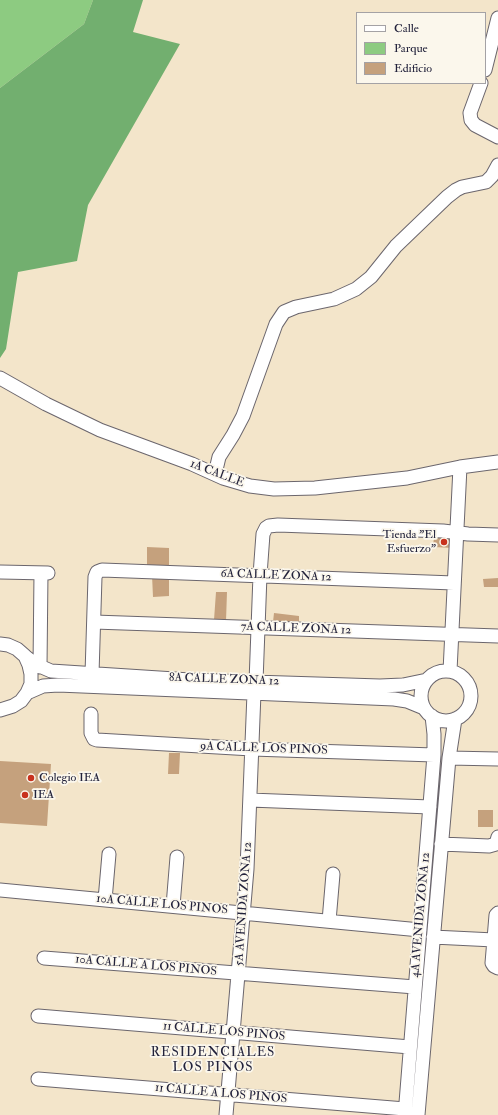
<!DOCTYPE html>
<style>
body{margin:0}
#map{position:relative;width:498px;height:1115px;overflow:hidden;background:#f3e5ca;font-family:"IM FELL Double Pica",serif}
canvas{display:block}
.legend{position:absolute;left:356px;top:12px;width:130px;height:72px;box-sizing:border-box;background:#fbf7ec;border:1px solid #a4a2a5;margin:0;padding:5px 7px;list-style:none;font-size:12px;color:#22223b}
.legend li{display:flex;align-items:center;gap:8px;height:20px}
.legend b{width:20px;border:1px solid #a4a2a5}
</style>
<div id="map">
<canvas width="498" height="1115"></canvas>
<ul class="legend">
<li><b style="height:5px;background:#fff"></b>Calle</li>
<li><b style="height:11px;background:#8dcb81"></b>Parque</li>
<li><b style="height:11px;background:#c5a17d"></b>Edificio</li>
</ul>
</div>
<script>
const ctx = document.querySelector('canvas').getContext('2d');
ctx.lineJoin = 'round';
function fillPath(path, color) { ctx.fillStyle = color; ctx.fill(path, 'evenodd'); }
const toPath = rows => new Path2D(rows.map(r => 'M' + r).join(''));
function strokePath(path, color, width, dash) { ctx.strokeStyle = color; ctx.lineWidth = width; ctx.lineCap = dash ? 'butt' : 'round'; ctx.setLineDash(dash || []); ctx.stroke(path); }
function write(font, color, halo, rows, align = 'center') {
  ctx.font = font + ' "IM FELL Double Pica",serif'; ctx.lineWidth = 3.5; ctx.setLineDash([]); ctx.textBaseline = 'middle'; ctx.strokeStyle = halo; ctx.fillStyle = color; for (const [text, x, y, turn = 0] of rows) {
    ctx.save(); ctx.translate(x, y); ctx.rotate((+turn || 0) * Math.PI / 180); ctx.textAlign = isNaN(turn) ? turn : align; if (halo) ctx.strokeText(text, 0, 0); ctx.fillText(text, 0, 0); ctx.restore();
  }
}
fillPath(toPath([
 [0,0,93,0,84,24,0,88]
]), '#8dcb81');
fillPath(toPath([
 [93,0,143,0,133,32,180,44,88,205,77,261,18,272,6,349,0,358,0,88,84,24]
]), '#72af6f');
fillPath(toPath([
 [434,537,454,538,454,548,433,547],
 [147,547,169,548,169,568,147,568],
 [152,575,169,575,169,596,153,597],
 [498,578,498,587,484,587,483,579],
 [216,592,227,592,226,621,214,620],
 [274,613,299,616,299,625,273,622],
 [169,753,180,753,179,774,168,774],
 [0,761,51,764,47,826,0,823],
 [478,810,493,810,493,827,478,827]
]), '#c5a17d');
const minor = toPath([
 [485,70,498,18],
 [481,83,470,113,471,120,475,125,498,137],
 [0,378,46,404,100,430,192,464,223,478,250,486,274,489,315,488,407,478,460,467,498,462],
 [215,474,219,457,233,435,243,416,276,324,284,312,296,307,334,299,356,289,371,277,396,246,447,197,456,190,462,187,486,182,492,176,498,165],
 [0,572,48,573],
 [94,622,498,636],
 [0,644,8,645,17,649,25,656,29,665,31,674,31,684,27,693,21,701,13,706,0,710],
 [25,656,35,664,51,671,190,680,380,686,403,685,427,680],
 [40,667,41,573],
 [450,671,460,467],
 '421 696a25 25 0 1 1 50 0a25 25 0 1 1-50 0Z',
 [92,674,95,577,97,572,102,570,454,583],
 [256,682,260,575,263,534,266,528,269,526,278,525,443,531,468,534,498,535],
 [27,693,43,686,58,685,394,699,407,701,424,708],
 [91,714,91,733,94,739,97,740,252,749,434,755],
 [449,758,498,759],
 [250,800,430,807],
 [441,844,489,846,496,844,498,837],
 [0,890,420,930],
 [105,900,109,854],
 [173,906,177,857],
 [498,913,496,915,492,963,494,966,498,968],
 [329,921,333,874],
 [433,937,494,940],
 [44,958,415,987],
 [38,1016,410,1047],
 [38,1079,405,1109],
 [226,1115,247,869,254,693],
 [405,1115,434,755,434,734,432,716],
 [418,1115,449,758,455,719]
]);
strokePath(minor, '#6b666d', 15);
strokePath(minor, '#fff', 13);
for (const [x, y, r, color] of [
 [444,542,4,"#c8321e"],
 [31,778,4,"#c8321e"],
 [25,795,4,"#c8321e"]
]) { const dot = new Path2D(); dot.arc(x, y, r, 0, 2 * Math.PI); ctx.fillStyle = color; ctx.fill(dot); strokePath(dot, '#fbf7ec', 1.5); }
write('12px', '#22223b', '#fbf7ec', [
 ["1A CALLE",217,474,21],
 ["6A CALLE ZONA 12",276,576,2],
 ["7A CALLE ZONA 12",296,629,2],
 ["8A CALLE ZONA 12",224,680,2],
 ["9A CALLE LOS PINOS",264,749,2],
 ["5A AVENIDA ZONA 12",244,904,-86],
 ["10A CALLE LOS PINOS",162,905,5],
 ["4A AVENIDA ZONA 12",421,915,-85],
 ["10A CALLE A LOS PINOS",146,966,5],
 ["11 CALLE LOS PINOS",224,1032,5],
 ["11 CALLE A LOS PINOS",221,1094,5]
]);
write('12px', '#22223b', '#fbf7ec', [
 ["Tienda \"El",436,535,"right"],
 ["Esfuerzo\"",436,549,"right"],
 ["Colegio IEA",39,778],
 ["IEA",33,795]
], 'left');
ctx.letterSpacing = '1px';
write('13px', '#22223b', '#fbf7ec', [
 ["RESIDENCIALES",213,1053],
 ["LOS PINOS",213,1068]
]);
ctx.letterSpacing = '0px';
</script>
